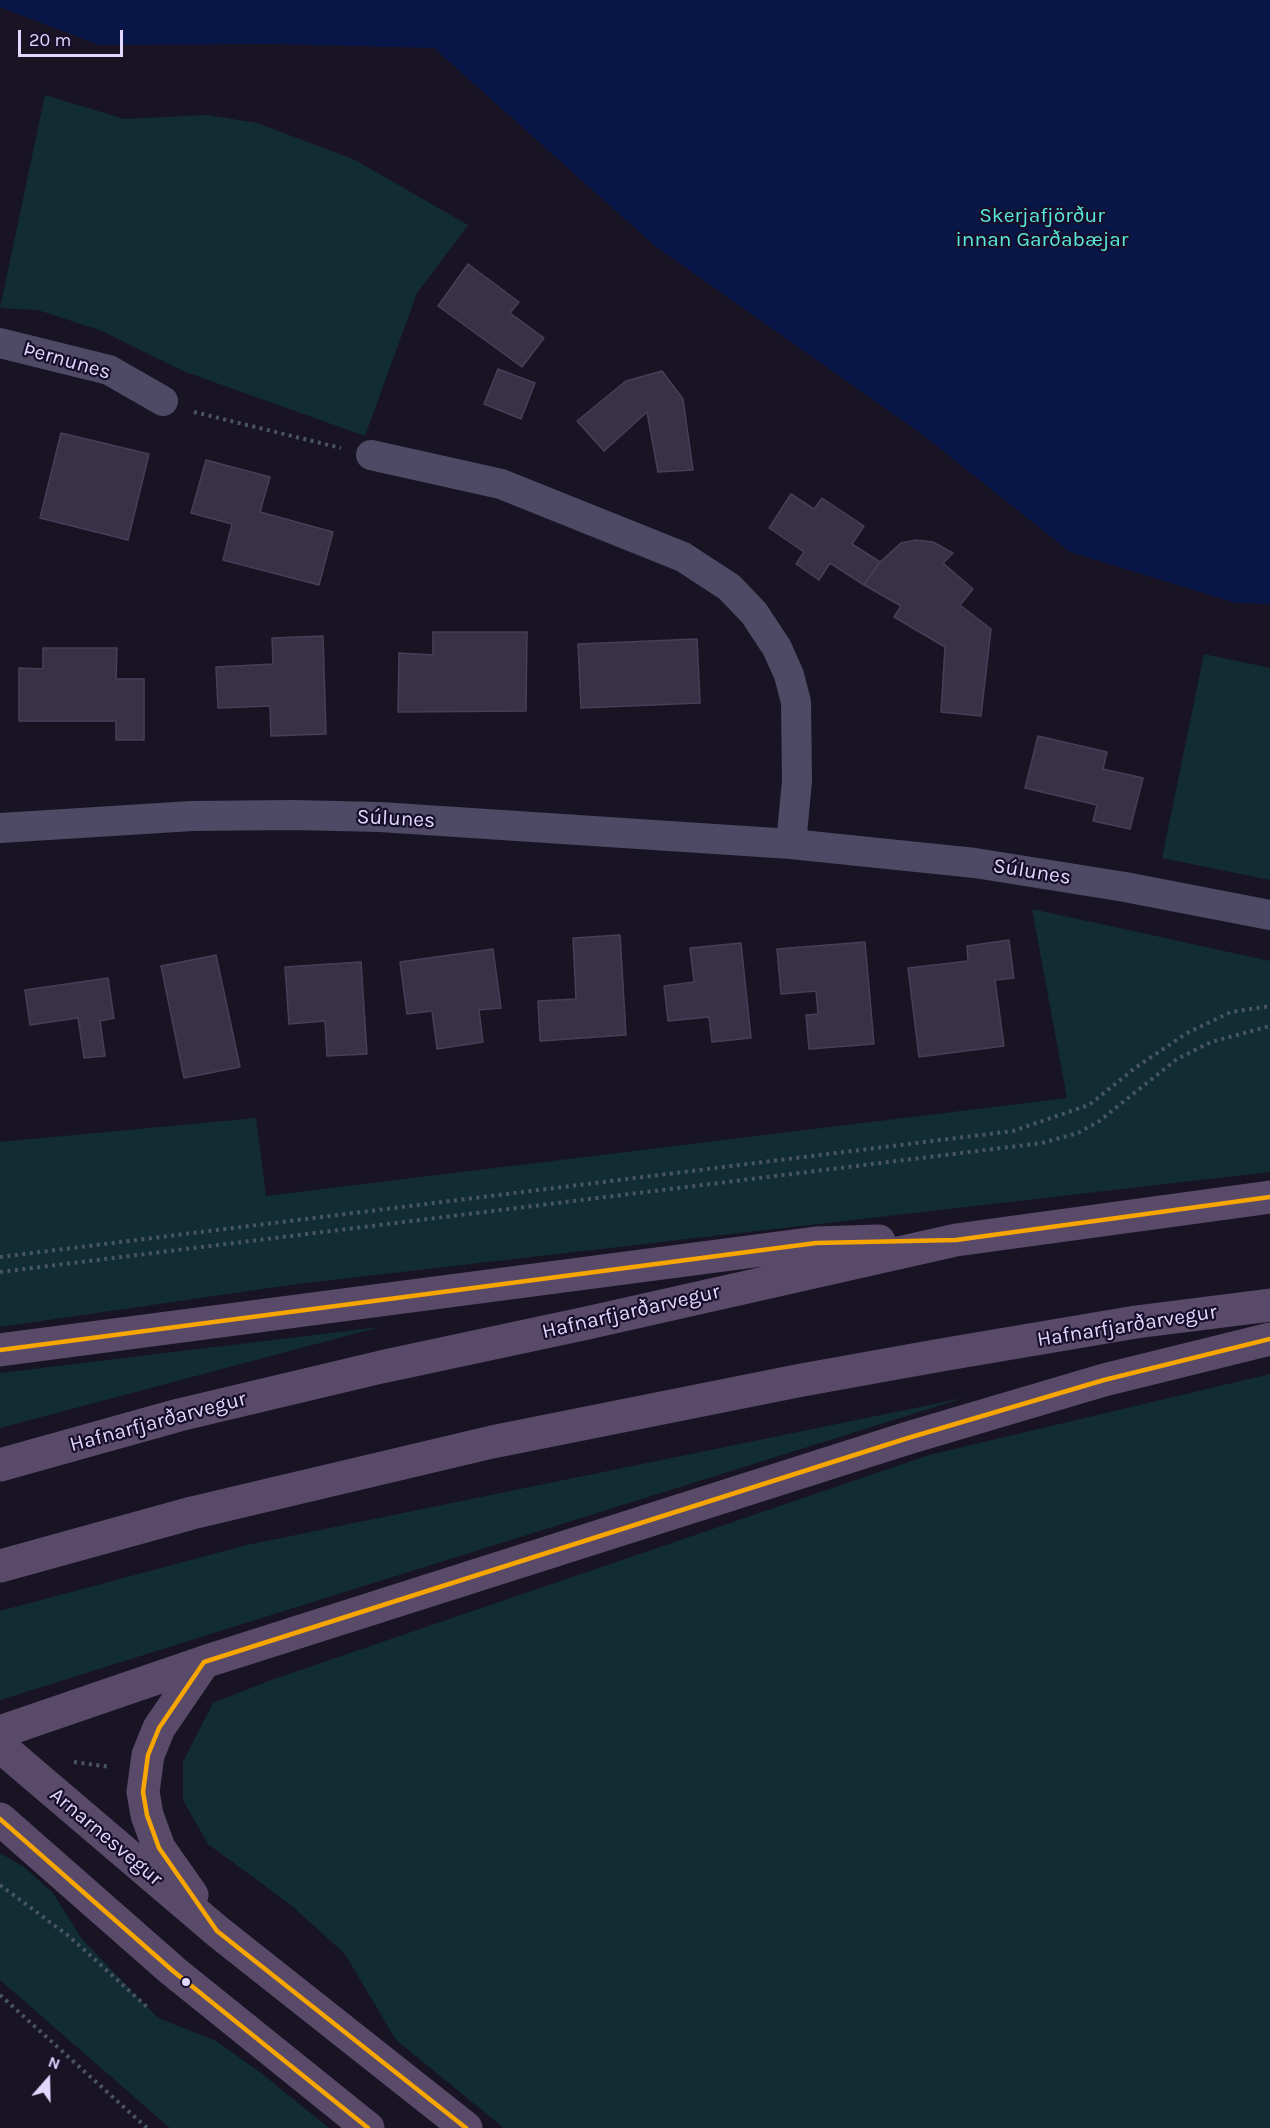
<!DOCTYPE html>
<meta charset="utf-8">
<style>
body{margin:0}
#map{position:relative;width:1270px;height:2128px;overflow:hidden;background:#191424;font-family:Karla,sans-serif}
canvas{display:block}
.north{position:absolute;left:18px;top:2050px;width:60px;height:60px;-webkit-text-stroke:4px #170e2a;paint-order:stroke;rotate:20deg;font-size:16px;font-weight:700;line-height:24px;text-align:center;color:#e1d7ff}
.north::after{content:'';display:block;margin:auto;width:21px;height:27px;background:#e1d7ff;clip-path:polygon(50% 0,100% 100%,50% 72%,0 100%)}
.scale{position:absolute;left:18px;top:30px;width:105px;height:27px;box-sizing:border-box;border:3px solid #e1d7ff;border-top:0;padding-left:8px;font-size:18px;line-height:21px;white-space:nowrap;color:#e1d7ff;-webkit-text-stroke:4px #170e2a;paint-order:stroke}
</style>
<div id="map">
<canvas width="1270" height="2128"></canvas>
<div class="north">N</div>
<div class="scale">20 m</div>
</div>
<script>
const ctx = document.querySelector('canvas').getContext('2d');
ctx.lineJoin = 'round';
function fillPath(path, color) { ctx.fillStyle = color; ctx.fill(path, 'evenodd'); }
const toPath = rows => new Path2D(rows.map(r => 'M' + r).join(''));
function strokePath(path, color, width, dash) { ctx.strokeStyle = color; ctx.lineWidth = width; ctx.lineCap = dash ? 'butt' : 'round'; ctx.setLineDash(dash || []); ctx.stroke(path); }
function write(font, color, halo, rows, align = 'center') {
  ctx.font = font + ' Karla,sans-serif'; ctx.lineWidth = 4.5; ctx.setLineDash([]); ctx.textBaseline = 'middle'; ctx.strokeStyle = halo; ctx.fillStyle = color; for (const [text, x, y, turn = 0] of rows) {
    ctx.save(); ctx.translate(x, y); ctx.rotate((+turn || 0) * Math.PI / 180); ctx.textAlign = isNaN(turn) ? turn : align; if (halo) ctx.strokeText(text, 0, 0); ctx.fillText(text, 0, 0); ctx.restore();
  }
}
fillPath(toPath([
 [45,95,124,119,207,115,257,123,355,160,468,225,417,293,365,436,183,371,102,331,38,310,0,308],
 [1204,654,1270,668,1270,880,1162,858],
 [1032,909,1270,961,1270,1172,297,1284,0,1327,0,1142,256,1118,266,1196,1067,1098],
 [380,1327,0,1428,0,1373],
 [1270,1374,1270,2128,504,2128,396,2040,345,1954,292,1906,208,1844,183,1800,183,1762,213,1703,274,1679,929,1455],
 [964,1398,0,1700,0,1611,247,1545],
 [0,1853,24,1867,53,1893,82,1939,158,2018,216,2041,261,2073,329,2128,170,2128,0,1980]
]), '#112d33');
fillPath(toPath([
 [0,0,1270,0,1270,604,1236,603,1070,552,923,435,655,246,434,48,272,44,99,45,0,7]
]), '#081648');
const building = toPath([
 [468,264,519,302,510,313,544,338,522,367,438,306,468,264],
 [498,369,535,383,521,419,484,404,498,369],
 [662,371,683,399,693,470,658,472,647,412,604,451,577,421,626,381,662,371],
 [61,433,149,454,128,540,40,518,61,433],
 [206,460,270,477,260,512,333,532,319,585,223,560,232,524,191,513,206,460],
 [791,494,814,509,822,498,864,526,852,544,880,562,864,585,830,563,819,580,796,564,804,552,769,528,791,494],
 [916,540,933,542,953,553,943,563,973,589,960,605,991,629,981,716,941,712,945,647,894,617,901,606,864,585,880,562,901,543,916,540],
 [433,632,527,632,526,711,398,712,399,653,433,655,433,632],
 [323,636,326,734,271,736,270,706,218,708,216,667,273,664,272,638,323,636],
 [697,639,700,703,581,708,578,644,697,639],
 [43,648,117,648,116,679,144,679,144,740,116,740,116,721,19,721,19,668,43,669,43,648],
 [1038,736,1107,752,1103,769,1143,778,1130,829,1093,821,1097,805,1025,788,1038,736],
 [620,935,626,1035,540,1041,538,1001,576,999,573,938,620,935],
 [1009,940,1014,978,995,980,1004,1046,919,1057,908,968,968,961,967,946,1009,940],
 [865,942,874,1044,809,1049,806,1015,818,1014,816,991,781,994,777,949,865,942],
 [741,943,751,1038,712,1042,709,1017,668,1021,664,986,694,982,690,948,741,943],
 [493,949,501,1008,479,1010,483,1042,437,1049,432,1011,407,1014,400,962,493,949],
 [216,955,240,1067,184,1078,161,966,216,955],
 [361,962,367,1054,327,1056,325,1021,289,1024,285,967,361,962],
 [108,978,114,1018,100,1021,105,1056,84,1058,78,1018,30,1025,25,990,108,978]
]);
fillPath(building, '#393246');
strokePath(building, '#473f58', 1.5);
strokePath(toPath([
 [194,412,341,448],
 [0,1257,1013,1131,1089,1105,1135,1068,1187,1033,1231,1012,1270,1006],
 [0,1272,1042,1143,1078,1133,1098,1122,1177,1059,1211,1042,1270,1026],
 [74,1762,111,1767],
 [0,1885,70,1937,147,2007],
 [0,1995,147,2128]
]), '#495466', 4, [3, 4.5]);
strokePath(toPath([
 [0,343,109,370,163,401],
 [371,455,501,484,683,557,729,587,754,613,777,648,789,675,796,702,797,781,791,844],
 [0,828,192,816,293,815,380,817,791,844,975,863,1125,887,1270,915]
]), '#4e4965', 30);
strokePath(toPath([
 [0,1350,816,1243,879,1241],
 [0,1465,179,1415,381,1367,587,1323,956,1240,1270,1197],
 [0,1566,192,1513,492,1442,802,1380,941,1355,1136,1322,1270,1305],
 [0,1732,204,1662,908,1438,1104,1380,1270,1339],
 [0,1746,217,1931,466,2128],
 [0,1819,173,1971,368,2128],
 [192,1895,159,1848,147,1815,143,1792,148,1755,159,1728,204,1662]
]), '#594a6a', 33);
strokePath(toPath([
 [0,1350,816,1243,956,1240,1270,1197],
 [0,1819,173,1971,368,2128],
 [466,2128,217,1931,159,1848,147,1815,143,1792,148,1755,159,1728,204,1662,908,1438,1104,1380,1270,1339]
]), '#f7a600', 4.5);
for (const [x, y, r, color] of [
 [186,1982,5,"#e1d7ff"]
]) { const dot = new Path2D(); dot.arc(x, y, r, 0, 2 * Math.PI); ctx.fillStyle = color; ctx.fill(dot); strokePath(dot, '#170e2a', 2); }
write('21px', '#58eada', '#170e2a', [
 ["Skerjafjörður",1042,216],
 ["innan Garðabæjar",1042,240]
]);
write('21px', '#e1d7ff', '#170e2a', [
 ["Þernunes",67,361,16],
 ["Súlunes",396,819,3],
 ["Súlunes",1032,872,9],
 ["Hafnarfjarðarvegur",631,1312,-13],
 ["Hafnarfjarðarvegur",1127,1326,-9],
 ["Hafnarfjarðarvegur",158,1422,-15],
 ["Arnarnesvegur",106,1837,40]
]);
</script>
